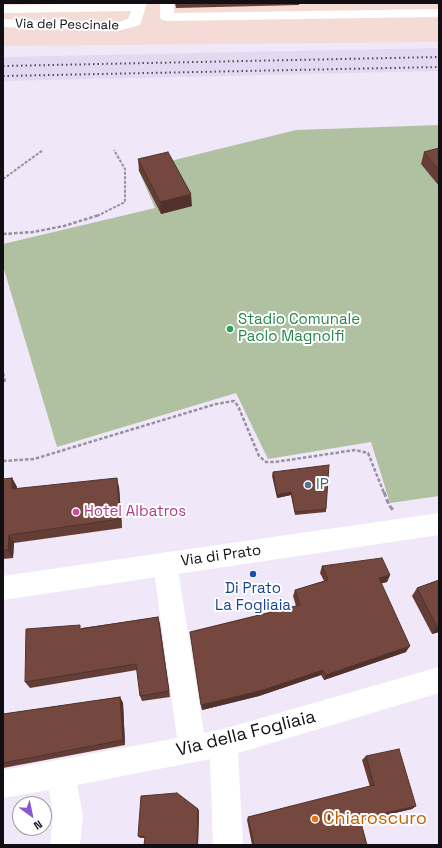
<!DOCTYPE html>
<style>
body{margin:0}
#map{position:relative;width:442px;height:848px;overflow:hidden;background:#f0e7f9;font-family:"Space Grotesk",sans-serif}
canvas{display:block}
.frame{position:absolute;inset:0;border:4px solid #110e14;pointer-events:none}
.north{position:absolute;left:12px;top:796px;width:40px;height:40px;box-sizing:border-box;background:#fff;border:1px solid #a09fa1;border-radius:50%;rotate:147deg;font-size:11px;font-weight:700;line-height:16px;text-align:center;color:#110e14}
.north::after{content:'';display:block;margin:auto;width:14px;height:18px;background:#8759d3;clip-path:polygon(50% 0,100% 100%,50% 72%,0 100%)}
</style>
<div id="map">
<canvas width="442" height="848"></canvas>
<div class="frame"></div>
<div class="north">N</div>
</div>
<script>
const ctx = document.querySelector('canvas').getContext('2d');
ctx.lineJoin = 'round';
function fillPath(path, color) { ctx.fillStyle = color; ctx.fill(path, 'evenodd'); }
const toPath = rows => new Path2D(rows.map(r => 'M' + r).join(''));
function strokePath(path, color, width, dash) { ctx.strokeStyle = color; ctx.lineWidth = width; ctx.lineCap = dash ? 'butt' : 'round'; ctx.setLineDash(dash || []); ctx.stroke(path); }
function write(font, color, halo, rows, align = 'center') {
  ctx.font = font + ' "Space Grotesk",sans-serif'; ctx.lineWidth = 4; ctx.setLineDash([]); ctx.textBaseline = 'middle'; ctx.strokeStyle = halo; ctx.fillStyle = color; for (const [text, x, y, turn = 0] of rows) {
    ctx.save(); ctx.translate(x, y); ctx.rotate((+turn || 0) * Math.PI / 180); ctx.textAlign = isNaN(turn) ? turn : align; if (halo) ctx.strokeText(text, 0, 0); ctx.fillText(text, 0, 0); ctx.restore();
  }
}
fillPath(toPath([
 [439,48,439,71,3,81,3,57]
]), '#e5d9f1');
fillPath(toPath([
 [3,3,439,3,439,42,3,46]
]), '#f5dbd5');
fillPath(toPath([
 [439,125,439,496,390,503,371,442,268,459,236,393,57,447,3,266,3,244,155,208,138,169,296,130]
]), '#b0c1a1');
strokePath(toPath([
 [3,179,43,150],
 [97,216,125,202,125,169,114,150]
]), '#97919e', 2, [3, 1.5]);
strokePath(toPath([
 [3,234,33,232,64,226,99,215],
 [3,373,5,382,3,383],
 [3,461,34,459,216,404,234,401,238,406,259,456,266,462,275,462,355,450,368,453,384,493]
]), '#97919e', 2.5, [3.5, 2]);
strokePath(toPath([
 [384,492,389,505,393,510]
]), '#97919e', 3, [5, 2.5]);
fillPath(toPath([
 [147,3,140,25,118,31,3,27,3,19,117,23,128,19,131,11,3,13,3,5,147,3],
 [160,3,174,3,174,13,439,9,439,17,167,21,162,20,160,17,160,3],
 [165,552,174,556,177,564,204,733,223,729,439,667,439,693,238,753,243,845,213,845,210,759,77,785,83,815,80,845,50,845,53,815,49,790,3,798,3,770,177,738,153,564,156,556,165,552]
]), '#fff');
fillPath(toPath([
 [439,513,439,535,3,600,3,576,439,513]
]), '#fff');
strokePath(toPath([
 [3,66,439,57],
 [3,76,439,67]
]), '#524e57', 2, [1.5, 3]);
fillPath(toPath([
 [175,3,300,3,299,5,176,8],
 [439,148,439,186,421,164,424,152],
 [138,159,192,206,161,214,139,171],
 [273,472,326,509,326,512,295,515,291,495,277,498,272,476],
 [12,478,17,487,16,489,119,487,122,528,14,543,13,558,3,559,3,479],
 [322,566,390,575,387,582,381,583,406,652,324,680,321,675,259,696,202,710,190,632,296,606,293,596,295,590,324,581,320,573],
 [439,580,439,632,432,634,412,596,417,588],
 [158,617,170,697,142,701,140,696,137,670,30,688,25,682,82,628],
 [120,697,123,703,125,745,3,768,3,714],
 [366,756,416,806,412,809,360,821,367,845,252,845,247,820,248,817,370,787,362,760],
 [198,809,199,812,198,845,144,845,145,838,140,838,138,836]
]), '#643e36');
fillPath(toPath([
 [191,194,192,206,161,214,160,202],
 [12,478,17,487,16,498,12,489],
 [117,478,119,487,122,528,120,519],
 [291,492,291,495,277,498,277,495],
 [9,535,14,543,13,558,8,550],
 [390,575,387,582,376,585,379,578],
 [158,617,160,624,170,697,169,691],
 [437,627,439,627,439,632,432,634],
 [410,646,406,652,324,680,326,675],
 [323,670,321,675,259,696,202,710,201,705],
 [120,697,123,703,125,745,123,740],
 [416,806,412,809,356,822,360,819],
 [198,809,199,812,198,845,197,845]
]), '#51322c');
const building = toPath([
 [439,148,439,170,424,152,439,148],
 [168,152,191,194,160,202,138,159,168,152],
 [329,465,326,509,295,512,291,492,277,495,273,472,329,465],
 [12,478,12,489,117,478,120,519,9,535,8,550,3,550,3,479,12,478],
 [382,558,390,575,379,578,410,646,326,675,323,670,260,691,201,705,190,632,300,605,295,590,328,580,322,566,382,558],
 [439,580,439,627,437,627,417,588,439,580],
 [158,617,169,691,140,696,136,664,25,682,26,629,80,625,80,629,158,617],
 [120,697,123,740,3,763,3,714,120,697],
 [399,749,416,806,360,819,367,845,254,845,248,817,374,785,366,756,399,749],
 [177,793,198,809,197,845,144,845,145,837,138,836,141,796,177,793]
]);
fillPath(building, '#74483f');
strokePath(building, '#51322c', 1);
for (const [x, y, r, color] of [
 [230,329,4,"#2e9e5b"],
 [308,485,4,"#5c6f8a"],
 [76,512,4,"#d1479c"],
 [253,574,4,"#1a4fb4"],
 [315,819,4,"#e8710a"]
]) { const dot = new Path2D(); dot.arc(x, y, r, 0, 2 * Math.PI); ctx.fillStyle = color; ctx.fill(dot); strokePath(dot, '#fff', 1.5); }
write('13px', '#110e14', '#fff', [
 ["Via del Pescinale",67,25,1]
]);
write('15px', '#27864d', '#fff', [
 ["Stadio Comunale",238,320],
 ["Paolo Magnolfi",238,337]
], 'left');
write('15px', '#4e5e75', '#fff', [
 ["IP",316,485]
], 'left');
write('15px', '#b23c85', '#fff', [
 ["Hotel Albatros",84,512]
], 'left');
write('15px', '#110e14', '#fff', [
 ["Via di Prato",221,556,-8]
]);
write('15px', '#164399', '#fff', [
 ["Di Prato",253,589],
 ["La Fogliaia",253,606]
]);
write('18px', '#110e14', '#fff', [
 ["Via della Fogliaia",246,734,-14]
]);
write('18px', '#c56008', '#fff', [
 ["Chiaroscuro",323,819]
], 'left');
</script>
